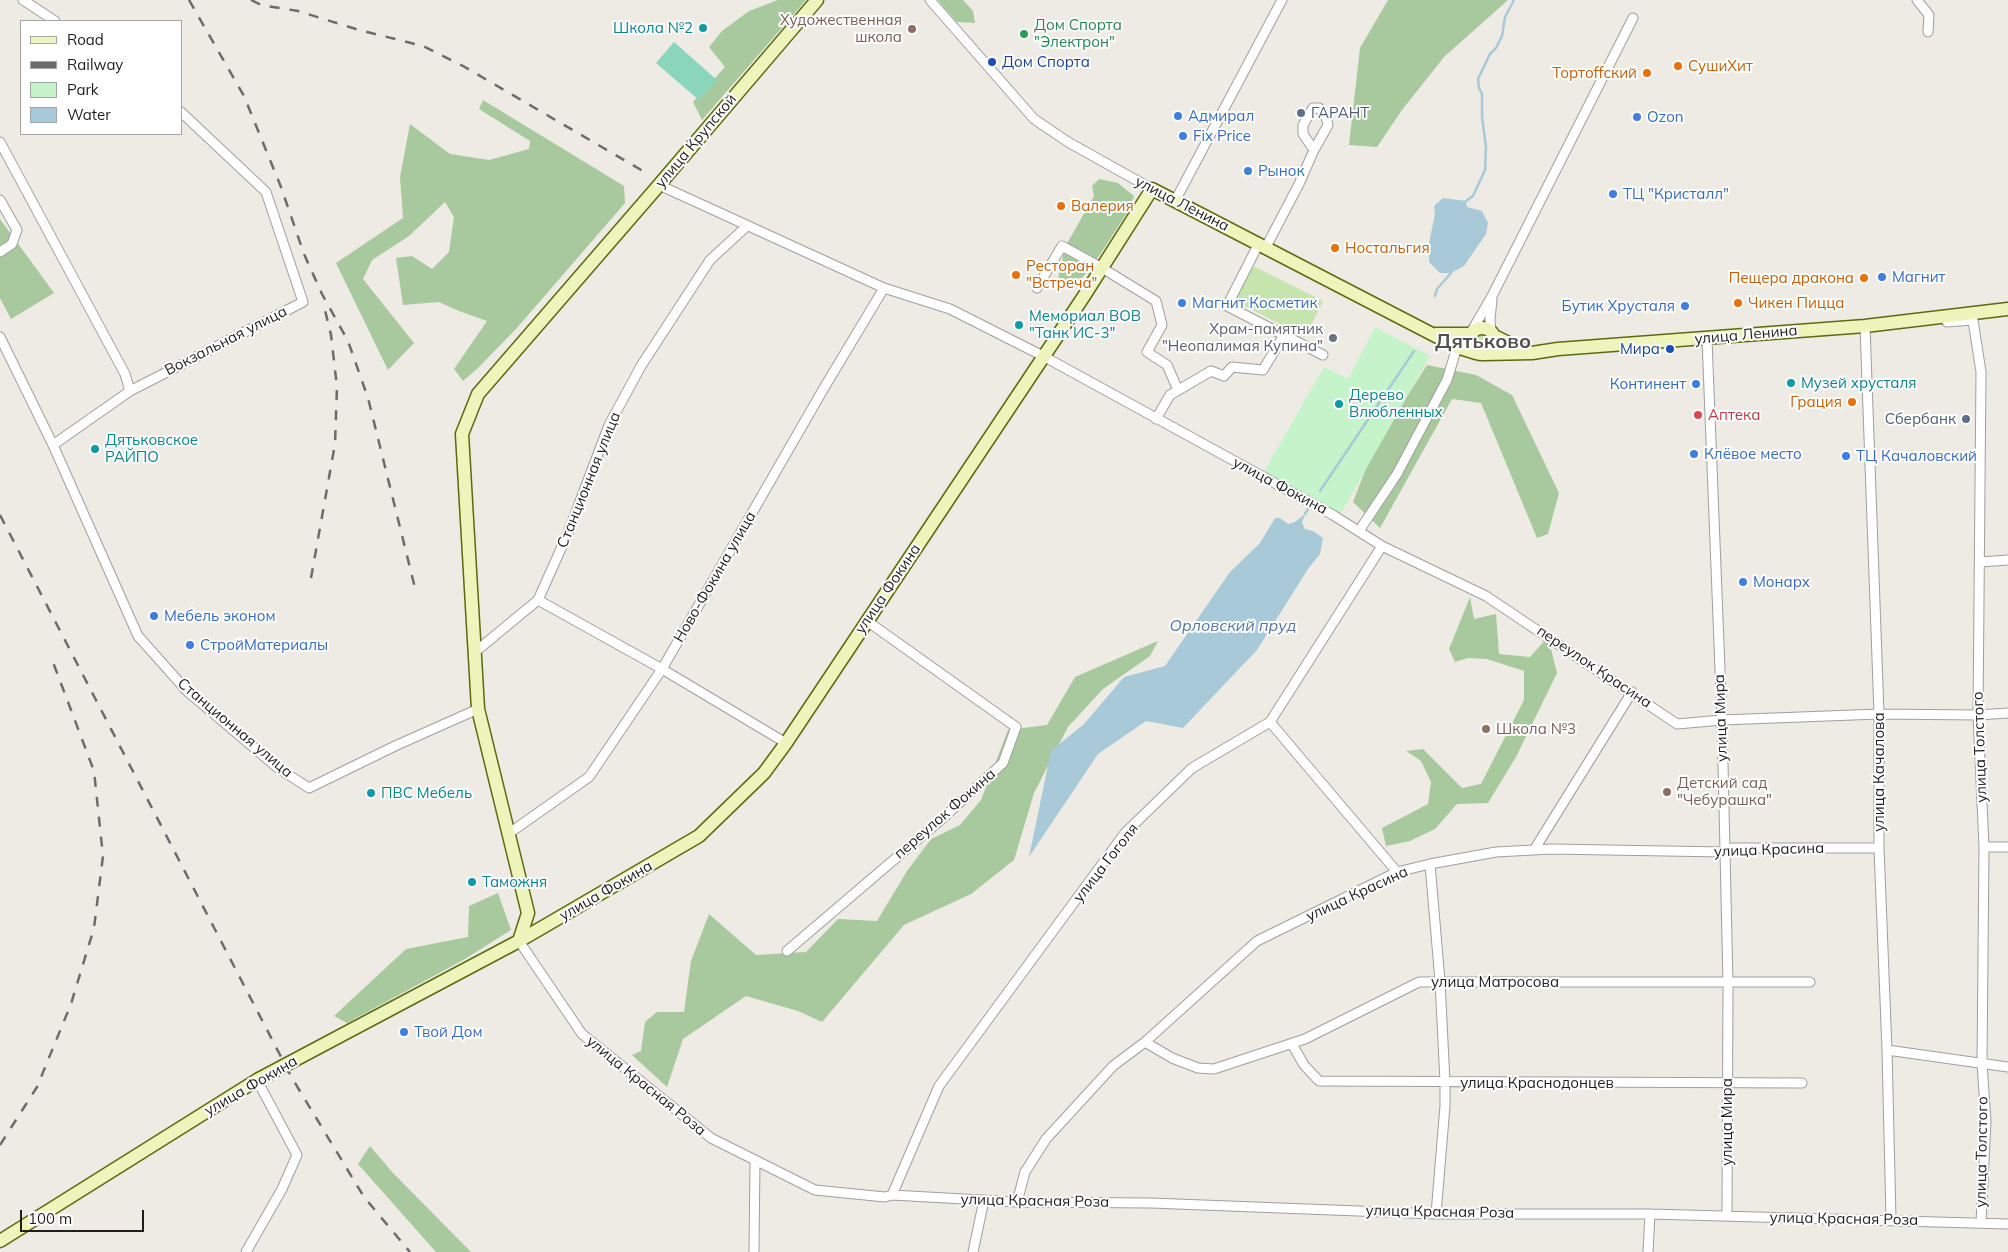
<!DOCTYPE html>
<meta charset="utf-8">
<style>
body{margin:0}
#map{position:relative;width:2008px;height:1252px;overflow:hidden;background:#eeebe4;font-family:Mulish,sans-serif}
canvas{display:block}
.legend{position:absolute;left:20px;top:20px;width:162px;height:115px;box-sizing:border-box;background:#fff;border:1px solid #a5a5a5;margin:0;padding:6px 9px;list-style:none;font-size:15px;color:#1e1e1e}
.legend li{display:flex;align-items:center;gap:10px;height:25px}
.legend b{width:25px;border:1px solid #a5a5a5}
.scale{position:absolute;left:20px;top:1210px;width:124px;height:22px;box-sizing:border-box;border:2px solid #1e1e1e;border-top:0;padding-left:6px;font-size:15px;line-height:18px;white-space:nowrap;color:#1e1e1e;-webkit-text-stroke:4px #fff;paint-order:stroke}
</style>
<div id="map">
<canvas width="2008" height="1252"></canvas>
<ul class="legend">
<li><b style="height:6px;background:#edf4bc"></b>Road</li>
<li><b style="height:6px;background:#6c6c6c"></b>Railway</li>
<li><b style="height:14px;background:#c5f4cb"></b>Park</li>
<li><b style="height:14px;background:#a8cad8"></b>Water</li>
</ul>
<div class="scale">100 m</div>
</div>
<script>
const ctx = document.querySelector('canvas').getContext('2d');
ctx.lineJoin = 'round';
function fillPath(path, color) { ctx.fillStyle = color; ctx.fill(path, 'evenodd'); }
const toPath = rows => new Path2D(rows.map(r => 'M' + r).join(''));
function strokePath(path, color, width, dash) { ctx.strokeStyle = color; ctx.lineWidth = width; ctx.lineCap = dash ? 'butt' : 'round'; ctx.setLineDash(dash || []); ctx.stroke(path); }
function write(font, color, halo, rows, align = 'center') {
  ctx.font = font + ' Mulish,sans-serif'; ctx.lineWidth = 4; ctx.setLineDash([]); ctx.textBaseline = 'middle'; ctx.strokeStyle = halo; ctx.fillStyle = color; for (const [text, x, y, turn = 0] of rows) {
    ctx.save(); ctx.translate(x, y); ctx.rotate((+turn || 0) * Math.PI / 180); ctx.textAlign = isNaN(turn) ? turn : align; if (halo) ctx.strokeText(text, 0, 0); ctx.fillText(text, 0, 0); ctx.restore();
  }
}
fillPath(toPath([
 [1253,266,1323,301,1305,337,1235,301],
 '1475 341a8 8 0 1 1 16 0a8 8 0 1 1-16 0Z'
]), '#c5e4ae');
fillPath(toPath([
 [778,0,806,0,702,120,693,102,725,67,709,47,722,31,749,11],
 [938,0,963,0,973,11,975,23,957,22],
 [1388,0,1508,0,1444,57,1402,110,1377,147,1349,145,1360,48],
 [483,100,624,186,625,203,516,329,477,369,463,381,454,369,487,321,459,311,439,302,403,305,396,258,412,256,432,269,449,252,454,217,445,202,409,236,372,260,363,279,414,343,388,370,336,263,403,218,400,177,410,124,450,154,489,160,529,149,530,141,479,109],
 [1099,179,1118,183,1134,196,1127,213,1099,256,1076,286,1058,279,1065,247,1094,196,1092,186],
 [0,219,54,293,11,319,0,298],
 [1427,365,1476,375,1512,395,1559,493,1548,534,1537,538,1481,403,1452,399,1380,528,1353,502,1373,450],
 [1470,597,1474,619,1496,614,1499,654,1530,657,1548,637,1557,673,1516,757,1488,803,1457,804,1435,829,1410,841,1386,846,1382,828,1428,804,1431,782,1421,761,1406,751,1423,749,1462,788,1481,784,1524,700,1524,671,1487,659,1468,658,1455,662,1449,649],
 [1158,641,1150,656,1103,689,1068,727,1034,793,1014,860,971,894,904,925,822,1022,798,1011,746,996,683,1039,667,1087,632,1055,641,1051,645,1022,657,1012,684,1012,691,961,709,914,756,955,806,952,838,919,877,921,907,871,931,839,960,825,981,800,1008,730,1047,725,1075,677],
 [498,893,511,930,465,959,347,1023,334,1016,406,949,468,937,469,906],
 [370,1146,393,1173,471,1252,436,1252,358,1164]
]), '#a7c99d');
fillPath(toPath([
 [1375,327,1430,356,1340,515,1264,472,1324,367,1348,379]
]), '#c5f4cb');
fillPath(toPath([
 [674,42,717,80,699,100,656,63]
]), '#89d6bd');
fillPath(toPath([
 [1443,198,1466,201,1467,207,1482,211,1488,223,1486,234,1464,266,1451,273,1440,273,1429,262,1429,243,1435,214,1434,206],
 [1305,514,1302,523,1305,529,1313,531,1323,538,1320,554,1308,569,1257,650,1183,728,1146,721,1098,754,1029,857,1051,751,1084,724,1124,677,1165,666,1230,572,1260,543,1275,518,1280,518,1288,524,1295,522]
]), '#a8cad8');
strokePath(toPath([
 [1466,201,1473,196,1485,170,1486,147,1482,117,1482,94,1479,88,1478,79,1490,54,1496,48,1502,36,1505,17,1514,0],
 [1435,296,1437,289,1451,273],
 [1320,491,1414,351],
 [1305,514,1310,506]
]), '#a8cad8', 2.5);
const street = toPath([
 [23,0,55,21],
 [930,0,1034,119,1068,142,1152,189],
 [1917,0,1929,15,1928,32],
 [0,142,125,374,130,391],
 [659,185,884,288,950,309,1043,356,1333,515,1382,546,1486,596,1677,724,1722,720,1879,714,1978,715,2008,713],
 [0,200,17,230,12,244,0,252],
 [1175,201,1282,0],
 [1259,243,1227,306,1323,355],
 [1266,247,1299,184,1314,150,1328,125,1326,117,1319,108,1313,108,1303,125,1303,134,1314,150],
 [1037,288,1062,246,1102,268,1156,301,1162,325,1147,352,1167,365,1178,390],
 [1947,322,1973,320,1981,372,1978,715,1984,847,1982,1064,1986,1121,1981,1223],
 [1865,326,1879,714,1879,848,1887,1050,1891,1219],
 [1491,331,1490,320,1492,299],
 [1470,334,1492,296,1633,18],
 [0,337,53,445,130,391,303,302,266,192,181,112],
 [1707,339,1722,720,1728,983,1727,1216],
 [1156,419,1170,395,1211,371,1224,376,1232,367,1263,370,1284,335],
 [53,445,138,636,187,691,278,768,309,788,395,746,478,709],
 [1359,531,1397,474,1447,380,1457,347],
 [1980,562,2008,560],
 [538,600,662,669,786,743],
 [475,652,538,600,568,533,609,425,641,366,710,260,747,226],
 [1270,722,1397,872],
 [508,834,589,777,662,669,824,388,884,288],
 [1984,847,2008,847],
 [1534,850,1632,692],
 [1430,864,1440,981,1445,1082,1445,1106,1436,1214],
 [519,941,582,1034,711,1138,815,1190,885,1197,892,1195,1017,1202,1151,1203,1436,1214,1650,1214,2008,1224],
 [787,951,944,817,1003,763,1016,727,867,621],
 [1145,1042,1172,1058,1198,1068,1214,1069,1305,1039,1419,982,1810,982],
 [1292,1044,1304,1065,1319,1081,1802,1083],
 [1887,1050,2008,1067],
 [892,1195,939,1086,1125,833,1192,768,1270,722,1382,546],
 [1017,1202,1025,1172,1046,1139,1113,1066,1145,1042,1257,941,1397,872,1430,864,1496,852,1551,849,1724,852,1731,848,1879,848],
 [246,1252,282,1189,297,1155,257,1080],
 [754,1252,755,1160],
 [973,1252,984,1200],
 [1648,1252,1650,1214]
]);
const secondary = toPath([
 '1469 341a13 13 0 1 1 26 0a13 13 0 1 1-26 0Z',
 [1436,334,1470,334],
 [1494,336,1525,351],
 [1484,354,1532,353,1558,349,1865,326,2008,309],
 [519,941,528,913,478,709,462,434,478,394,653,192,817,0],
 [0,1241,257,1080,519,941,699,836,764,773,786,743,1084,296,1152,189,1457,347,1476,353]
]);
strokePath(street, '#9f9f9f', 11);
strokePath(secondary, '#5b6b0e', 15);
strokePath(street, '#fff', 9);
strokePath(secondary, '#edf4bc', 12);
strokePath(toPath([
 [189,0,244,96,281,187,304,254,322,294,348,341,368,398,416,592],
 [251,0,261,5,298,11,359,30,423,46,463,66,648,174],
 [0,515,292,1078,364,1197,410,1252],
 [311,578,335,444,337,387,331,335,324,306],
 [0,1145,37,1087,71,1004,94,928,103,856,94,771,51,657]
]), '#6c6c6c', 2.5, [10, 10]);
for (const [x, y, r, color] of [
 [703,28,5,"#0f9aa8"],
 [912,29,5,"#8d6e63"],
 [1024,34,5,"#2e9e5b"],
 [992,62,5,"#1a4fb4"],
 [1678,66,5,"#e8710a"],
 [1647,73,5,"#e8710a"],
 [1301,113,5,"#5c6f8a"],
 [1178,116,5,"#3f7fe0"],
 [1637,117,5,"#3f7fe0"],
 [1183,136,5,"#3f7fe0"],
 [1248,171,5,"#3f7fe0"],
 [1613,194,5,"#3f7fe0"],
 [1061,206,5,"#e8710a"],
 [1335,248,5,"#e8710a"],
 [1016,275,5,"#e8710a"],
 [1882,277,5,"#3f7fe0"],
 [1864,278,5,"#e8710a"],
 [1182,303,5,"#3f7fe0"],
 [1738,303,5,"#e8710a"],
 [1685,306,5,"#3f7fe0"],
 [1019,325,5,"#0f9aa8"],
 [1333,338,5,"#6b7280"],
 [1670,349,5,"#1a4fb4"],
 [1791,383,5,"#0f9aa8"],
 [1696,384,5,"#3f7fe0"],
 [1852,402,5,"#e8710a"],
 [1339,404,5,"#0f9aa8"],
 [1698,415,5,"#e0444e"],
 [1966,419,5,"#5c6f8a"],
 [95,449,5,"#0f9aa8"],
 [1694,454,5,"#3f7fe0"],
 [1846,456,5,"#3f7fe0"],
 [1743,582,5,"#3f7fe0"],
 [154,616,5,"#3f7fe0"],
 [190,645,5,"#3f7fe0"],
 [1486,729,5,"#8d6e63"],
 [1667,792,5,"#8d6e63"],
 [371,793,5,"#0f9aa8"],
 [472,882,5,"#0f9aa8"],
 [404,1032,5,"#3f7fe0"]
]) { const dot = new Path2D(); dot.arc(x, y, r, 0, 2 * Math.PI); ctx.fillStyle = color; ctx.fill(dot); strokePath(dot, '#fff', 2); }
write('15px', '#785e54', '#fff', [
 ["Художественная",902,20,"right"],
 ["школа",902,37,"right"],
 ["Школа №3",1496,729],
 ["Детский сад",1677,783],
 ["\"Чебурашка\"",1677,800]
], 'left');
write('15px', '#27864d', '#fff', [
 ["Дом Спорта",1034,25],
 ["\"Электрон\"",1034,42]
], 'left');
write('15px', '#0d838f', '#fff', [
 ["Школа №2",693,28,"right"],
 ["Мемориал ВОВ",1029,316],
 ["\"Танк ИС-3\"",1029,333],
 ["Музей хрусталя",1801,383],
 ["Дерево",1349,395],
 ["Влюбленных",1349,412],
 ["Дятьковское",105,440],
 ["РАЙПО",105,457],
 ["ПВС Мебель",381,793],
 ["Таможня",482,882]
], 'left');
write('15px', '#164399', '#fff', [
 ["Дом Спорта",1002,62],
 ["Мира",1660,349,"right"]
], 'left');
write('15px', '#c56008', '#fff', [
 ["СушиХит",1688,66],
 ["Тортоffский",1637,73,"right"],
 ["Валерия",1071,206],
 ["Ностальгия",1345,248],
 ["Ресторан",1026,266],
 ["\"Встреча\"",1026,283],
 ["Пещера дракона",1854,278,"right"],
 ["Чикен Пицца",1748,303],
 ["Грация",1842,402,"right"]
], 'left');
write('15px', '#4e5e75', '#fff', [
 ["ГАРАНТ",1311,113],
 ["Сбербанк",1956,419,"right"]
], 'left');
write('15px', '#366cbe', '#fff', [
 ["Адмирал",1188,116],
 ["Ozon",1647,117],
 ["Fix Price",1193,136],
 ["Рынок",1258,171],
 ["ТЦ \"Кристалл\"",1623,194],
 ["Магнит",1892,277],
 ["Магнит Косметик",1192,303],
 ["Бутик Хрусталя",1675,306,"right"],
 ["Континент",1686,384,"right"],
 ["Клёвое место",1704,454],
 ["ТЦ Качаловский",1856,456],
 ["Монарх",1753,582],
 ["Мебель эконом",164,616],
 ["СтройМатериалы",200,645],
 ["Твой Дом",414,1032]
], 'left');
write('15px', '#1e1e1e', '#fff', [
 ["улица Крупской",696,141,-50],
 ["улица Ленина",1182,204,27],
 ["улица Ленина",1746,335,-5],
 ["Вокзальная улица",226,341,-27],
 ["Станционная улица",589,480,-68],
 ["улица Фокина",1280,486,28],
 ["Ново-Фокина улица",715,577,-60],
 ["улица Фокина",888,589,-56],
 ["переулок Красина",1594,667,34],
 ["улица Мира",1721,718,-92],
 ["Станционная улица",235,728,40],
 ["улица Толстого",1980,747,-92],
 ["улица Качалова",1879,772,-90],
 ["переулок Фокина",945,814,-41],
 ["улица Красина",1769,850,-2],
 ["улица Гоголя",1106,863,-52],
 ["улица Фокина",606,891,-30],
 ["улица Красина",1357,894,-25],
 ["улица Матросова",1495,982],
 ["улица Краснодонцев",1537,1083],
 ["улица Фокина",251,1086,-30],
 ["улица Красная Роза",646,1086,39],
 ["улица Мира",1727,1122,-90],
 ["улица Толстого",1982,1152,-89],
 ["улица Красная Роза",1035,1201,1],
 ["улица Красная Роза",1440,1212,1],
 ["улица Красная Роза",1844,1219,1]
]);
write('15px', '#5b616d', '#fff', [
 ["Храм-памятник",1323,329],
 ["\"Неопалимая Купина\"",1323,346]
], 'right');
write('15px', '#be3a42', '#fff', [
 ["Аптека",1708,415]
], 'left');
write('italic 16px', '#5276a5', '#fff', [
 ["Орловский пруд",1233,626]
]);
write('bold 20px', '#515151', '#fff', [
 ["Дятьково",1483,342]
]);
</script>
